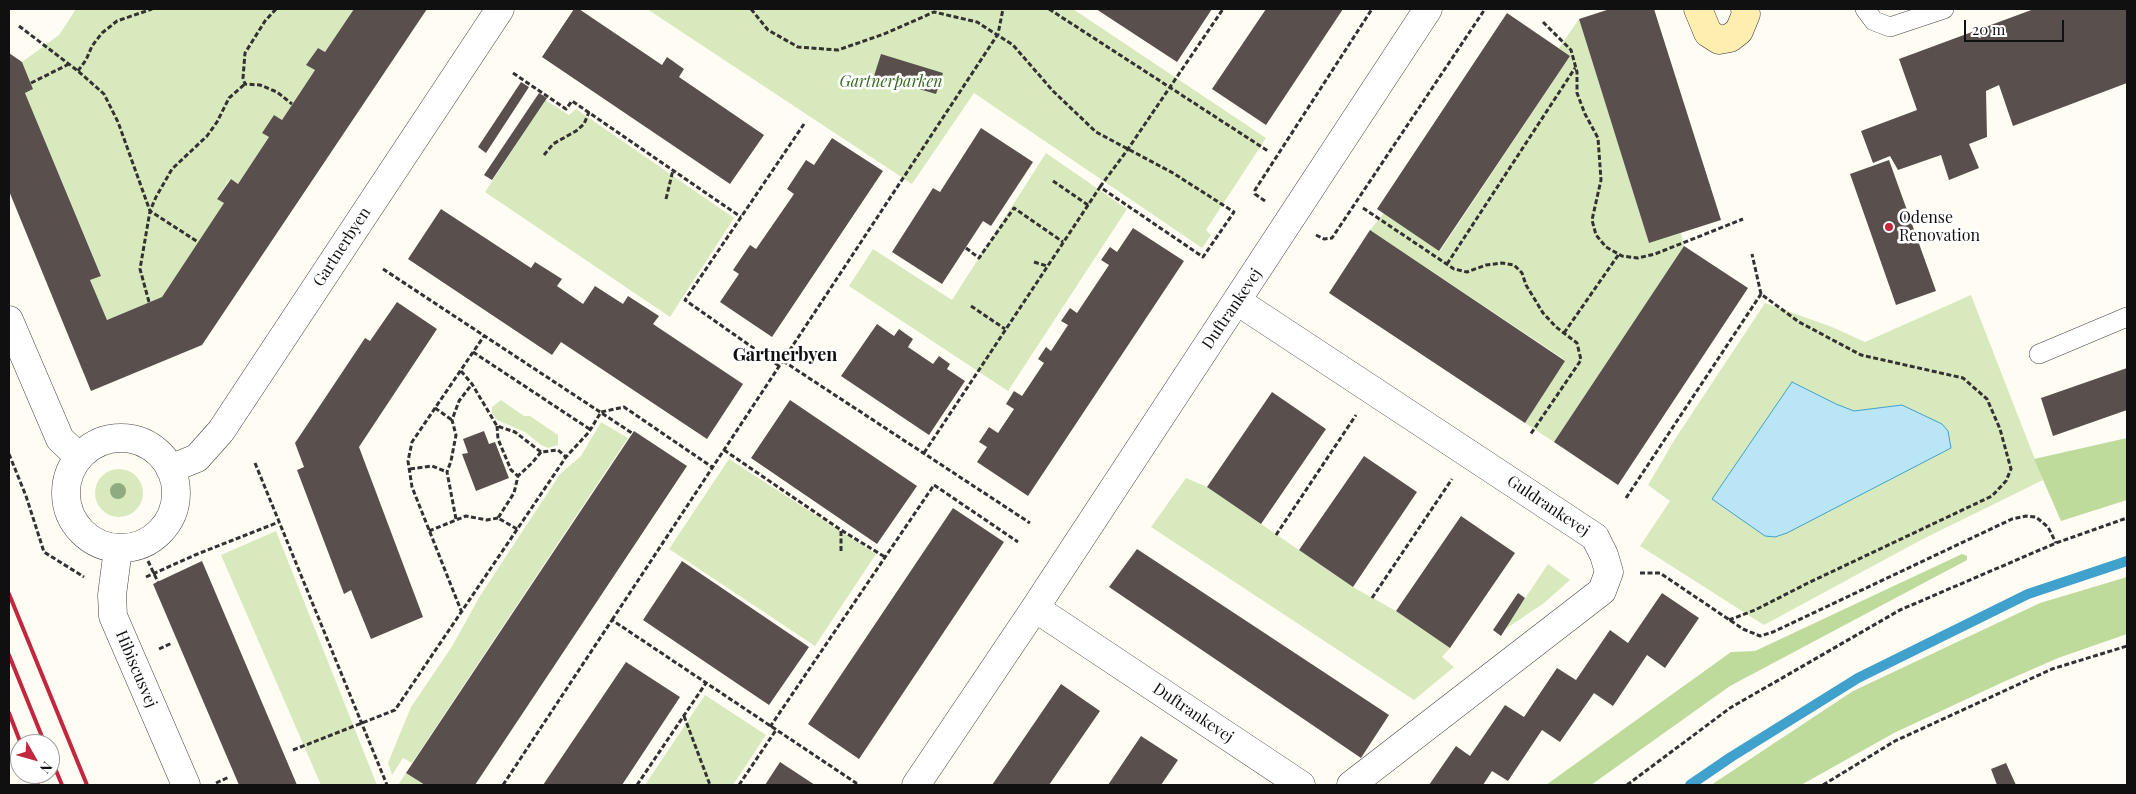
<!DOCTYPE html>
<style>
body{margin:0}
#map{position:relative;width:2136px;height:794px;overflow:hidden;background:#fffcf4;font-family:"Playfair Display",serif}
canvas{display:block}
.frame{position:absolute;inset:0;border:10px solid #101010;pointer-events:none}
.north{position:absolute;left:10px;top:734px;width:50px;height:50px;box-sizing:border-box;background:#fff;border:1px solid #9f9f9f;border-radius:50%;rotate:128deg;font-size:14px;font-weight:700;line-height:20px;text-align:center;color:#101010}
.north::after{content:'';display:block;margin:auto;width:18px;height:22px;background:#c1273d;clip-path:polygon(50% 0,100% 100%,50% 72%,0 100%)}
.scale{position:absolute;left:1964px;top:20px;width:100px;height:22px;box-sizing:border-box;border:2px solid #101010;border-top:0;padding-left:6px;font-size:15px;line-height:18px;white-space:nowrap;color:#101010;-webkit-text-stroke:4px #fff;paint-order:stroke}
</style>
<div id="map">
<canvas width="2136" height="794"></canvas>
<div class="frame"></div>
<div class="north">N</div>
<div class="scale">20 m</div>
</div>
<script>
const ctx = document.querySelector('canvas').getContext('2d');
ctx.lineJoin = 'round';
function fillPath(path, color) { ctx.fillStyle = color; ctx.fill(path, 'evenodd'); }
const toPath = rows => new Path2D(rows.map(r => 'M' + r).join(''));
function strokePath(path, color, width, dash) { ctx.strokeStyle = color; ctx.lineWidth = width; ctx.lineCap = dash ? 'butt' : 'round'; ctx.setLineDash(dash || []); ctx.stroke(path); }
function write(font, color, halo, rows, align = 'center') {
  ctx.font = font + ' "Playfair Display",serif'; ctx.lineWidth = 5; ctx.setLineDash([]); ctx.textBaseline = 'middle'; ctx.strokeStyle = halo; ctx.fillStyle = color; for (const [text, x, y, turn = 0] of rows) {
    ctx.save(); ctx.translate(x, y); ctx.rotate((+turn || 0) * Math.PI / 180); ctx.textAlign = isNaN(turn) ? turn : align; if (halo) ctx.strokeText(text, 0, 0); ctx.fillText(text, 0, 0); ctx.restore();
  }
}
fillPath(toPath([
 [76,9,354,9,325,52,318,48,307,64,315,70,282,120,274,115,262,133,269,137,238,184,230,179,217,198,224,203,162,297,107,320,90,280,101,275,25,93,33,89,22,62,59,35],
 [647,9,1073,9,1266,138,1206,230,1211,235,1202,248,974,93,912,184],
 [1579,19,1649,243,1681,233,1684,246,1554,442,1525,423,1565,360,1370,230,1384,213,1440,251,1570,56,1559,48],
 [545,100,569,115,576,109,734,218,670,317,485,192],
 [1046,153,1127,209,1008,391,849,286,873,249,952,300],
 [1971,295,2043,480,1921,540,1764,625,1640,546,1670,501,1648,485,1675,439,1765,303,1832,327,1865,342],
 [501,400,524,416,530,416,558,435,558,445,548,448,541,445,525,432,497,420,492,413,492,407],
 [601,422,628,438,412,763,403,758,392,775,388,763,411,707,451,648,480,596,560,474,581,456],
 [729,459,876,554,815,646,669,549],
 '95 493a24 24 0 1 1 48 0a24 24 0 1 1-48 0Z',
 [1186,478,1207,487,1353,587,1396,611,1450,648,1442,657,1454,667,1414,700,1151,527],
 [276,531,377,785,321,785,221,555],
 [1548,564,1570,580,1544,603,1504,630],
 [705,695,766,735,733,785,645,785],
 [406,773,425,785,398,785]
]), '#d8eabd');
fillPath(toPath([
 [2127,438,2127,500,2061,521,2034,459],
 [1962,554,1967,556,1967,560,1730,686,1591,785,1546,785,1731,652,1755,651],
 [2127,577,2127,634,2058,658,2001,683,1894,733,1801,785,1711,785,1853,691,2040,603]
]), '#bedb9c');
const water = toPath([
 [1792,382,1836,404,1854,411,1902,405,1942,424,1948,431,1951,448,1787,533,1775,537,1765,536,1712,499,1792,382]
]);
fillPath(water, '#b9e5f6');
strokePath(water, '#40a1cd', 1);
strokePath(toPath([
 [1690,785,1731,757,1858,678,2028,594,2127,561]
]), '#40a1cd', 10);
fillPath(toPath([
 [354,9,427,9,202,345,91,391,9,191,9,53,22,62,33,89,25,93,101,276,90,280,107,320,162,297,224,203,217,199,231,179,238,184,269,137,262,133,274,115,282,120,315,70,306,65,318,48,325,52],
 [574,9,579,9,662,65,667,57,684,69,679,77,764,135,730,184,542,57],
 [1096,9,1212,9,1177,62],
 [1266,9,1343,9,1266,125,1212,89],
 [1610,9,1654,9,1721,220,1649,243,1579,19],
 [2034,9,2127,9,2127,83,2013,126,1999,85,1986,91,1987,137,1969,144,1979,168,1949,180,1941,155,1898,170,1890,156,1873,163,1861,131,1917,110,1899,59],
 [1507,13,1570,56,1439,251,1377,209],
 [881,54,943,73,936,94,874,76],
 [521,82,529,87,486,153,478,147],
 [539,93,547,98,492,180,484,175],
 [981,128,1033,162,991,226,983,221,942,284,892,252,933,188,940,192],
 [832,138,883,171,772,337,720,302,739,274,733,270,750,245,756,249,794,194,787,189,806,160,814,165],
 [1889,160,1936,291,1896,305,1850,174],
 [441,209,531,268,535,262,562,279,557,286,583,304,595,286,623,304,628,296,659,316,653,324,743,384,707,439,561,342,552,355,408,259],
 [1133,228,1184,261,1028,496,977,462,987,447,979,442,989,427,998,433,1014,409,1006,404,1014,391,1022,396,1044,363,1038,359,1046,347,1051,351,1068,325,1061,321,1070,308,1077,313,1109,265,1101,260,1110,247,1117,252],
 [1370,230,1565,361,1525,423,1329,293],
 [1684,246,1748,288,1618,485,1554,442],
 [397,302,437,329,359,447,423,617,371,639,351,590,344,594,297,470,304,467,295,443,365,338,370,341],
 [877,324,894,336,899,329,913,339,908,347,933,364,939,356,950,364,947,369,965,381,929,435,841,376],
 [2127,368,2127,410,2053,436,2041,398],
 [1272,392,1326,429,1261,524,1207,487],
 [790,400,917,486,877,544,751,458],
 [484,431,489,444,495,442,509,478,476,491,462,454,468,453,463,439],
 [634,431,687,466,475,785,425,785,406,773],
 [1364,456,1417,492,1353,587,1299,550],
 [953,508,1004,542,859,759,808,724],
 [1461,516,1515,553,1450,648,1396,611],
 [1137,549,1389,715,1361,758,1109,587],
 [202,561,297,785,239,785,153,584],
 [682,561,809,647,769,705,643,620],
 [1518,593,1525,598,1501,636,1493,630],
 [1662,593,1699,618,1665,668,1647,655,1613,706,1594,693,1560,742,1542,730,1508,781,1492,771,1483,785,1429,785,1456,746,1470,756,1505,705,1524,717,1557,668,1576,680,1610,630,1628,643],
 [626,662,680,697,622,785,543,785],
 [1061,684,1100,711,1049,785,992,785],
 [1141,736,1178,760,1161,785,1108,785],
 [780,762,815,785,765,785],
 [2006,763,2016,785,1997,785,1991,769]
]), '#59504d');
const lane = toPath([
 [1865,9,1874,21,1890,27,1944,9],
 [2039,354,2127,317]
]);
const street = toPath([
 [1237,301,1595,537,1604,555,1609,572,1602,591,1351,785],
 [9,320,60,439,79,457],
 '66 493a55 55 0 1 1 110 0a55 55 0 1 1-110 0Z',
 [170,469,197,458,221,431,500,9],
 [118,549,112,595,113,616,186,785],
 [1035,608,1301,785],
 [916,785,1035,608,1428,9]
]);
const secondary = toPath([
 [1698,9,1708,33,1719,40,1730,38,1739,31,1746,14,1745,9]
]);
strokePath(lane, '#434343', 20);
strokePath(street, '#434343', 29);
strokePath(secondary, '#323232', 29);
strokePath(toPath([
 [276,9,265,21,245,53,243,78,245,84,260,85,277,92,292,104],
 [751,9,768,30,798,47,838,50,884,34,934,12,977,22,1013,45,1053,91,1096,132,1173,173,1234,212,1203,257,1100,187,924,453],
 [1049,9,1268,151],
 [1543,22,1571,50,1577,72,1577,93,1585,114,1598,138,1601,180,1592,220,1596,235,1606,247,1622,256,1638,258,1655,254,1743,219],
 [19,26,78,71,104,94,118,122,150,211,198,242],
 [78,71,86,60,92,46,102,33,117,21,152,9],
 [513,73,566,109,572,101,741,217],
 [31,83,69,64],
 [544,155,553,144,576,131,584,124,589,112],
 [1053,181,1088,205],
 [1100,187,1128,149,1223,9],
 [666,199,673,170],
 [1265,201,1255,194,1255,190,1372,9],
 [1363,208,1454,269,1467,272,1486,265,1502,263,1514,265,1522,273,1526,285,1543,313,1556,327,1577,343,1581,360,1530,435],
 [1316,235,1324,239,1332,238,1485,9],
 [966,248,979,258,1014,208,1063,242],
 [1034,262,1047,266],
 [1447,264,1575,68],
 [383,269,632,433],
 [149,302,140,269,150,211,156,197,172,169,207,136,217,122,229,98,245,84],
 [971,306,1005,329],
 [1564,333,1619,254],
 [473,352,591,430],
 [783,361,1030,523],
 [779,366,685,300,804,124],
 [461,371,472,384,497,426,515,432,541,452,558,450,566,457],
 [435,408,452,420],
 [497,426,498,439,511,470,518,476],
 [724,450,841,530,885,557],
 [9,454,26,496,44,552,84,577],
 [255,463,387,785],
 [410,469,432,466,447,472],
 [1626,498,1761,294],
 [456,519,447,472,451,461,456,435,452,420,459,401,472,384],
 [517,529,498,518,514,493,518,476,532,463,541,452],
 [429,531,466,516,487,520,498,518],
 [1276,535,1356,415],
 [841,551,841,530],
 [148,561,158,582],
 [1640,573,1660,573,1743,629,1760,636,1773,632,2012,519,2026,516,2036,517,2048,527,2056,543],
 [146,577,195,555,279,522],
 [1372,598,1452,479],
 [462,613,412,487,408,461,412,442,484,336],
 [612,620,998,34,1003,9],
 [1729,620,1755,610,1808,583,1992,496,2006,481,2011,469,2000,429,1987,399,1963,378,1861,355,1799,322,1761,294,1752,254],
 [159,649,172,643],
 [684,716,710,785],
 [770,727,934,485,1018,542],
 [293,750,395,710,566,457,589,432,601,412,624,407,712,467],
 [216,783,229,777],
 [503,785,612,620,856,783,854,785],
 [637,785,706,683],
 [739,785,776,730],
 [1627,785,1730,708,1900,610,2056,543,2127,518],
 [1823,785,1895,741,2052,669,2127,646]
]), '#323232', 3, [5, 2.5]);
strokePath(lane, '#fff', 19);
strokePath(street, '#fff', 28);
strokePath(secondary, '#feeeb0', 28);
strokePath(toPath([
 [9,594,87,785],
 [9,655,45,744],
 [9,713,21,744],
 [50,756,62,785],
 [33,774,38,785]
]), '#c1273d', 4);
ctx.fillStyle = '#90ab7f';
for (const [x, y] of [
 [118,491]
]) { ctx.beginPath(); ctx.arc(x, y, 8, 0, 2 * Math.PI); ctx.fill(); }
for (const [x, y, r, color] of [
 [1889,227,5,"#c1273d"]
]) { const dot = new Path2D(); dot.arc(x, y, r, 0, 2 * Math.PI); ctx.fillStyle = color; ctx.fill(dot); strokePath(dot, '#fff', 2); }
write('italic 16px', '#356920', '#fff', [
 ["Gartnerparken",891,82]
]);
write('16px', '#101010', '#fff', [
 ["Odense",1899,218],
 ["Renovation",1899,236]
], 'left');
write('16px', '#101010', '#fff', [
 ["Gartnerbyen",342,247,-57],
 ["Duftrankevej",1232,309,-56],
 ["Guldrankevej",1548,506,34],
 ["Hibiscusvej",136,669,67],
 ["Duftrankevej",1193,713,34]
]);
write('bold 18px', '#101010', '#fff', [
 ["Gartnerbyen",785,355]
]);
</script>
